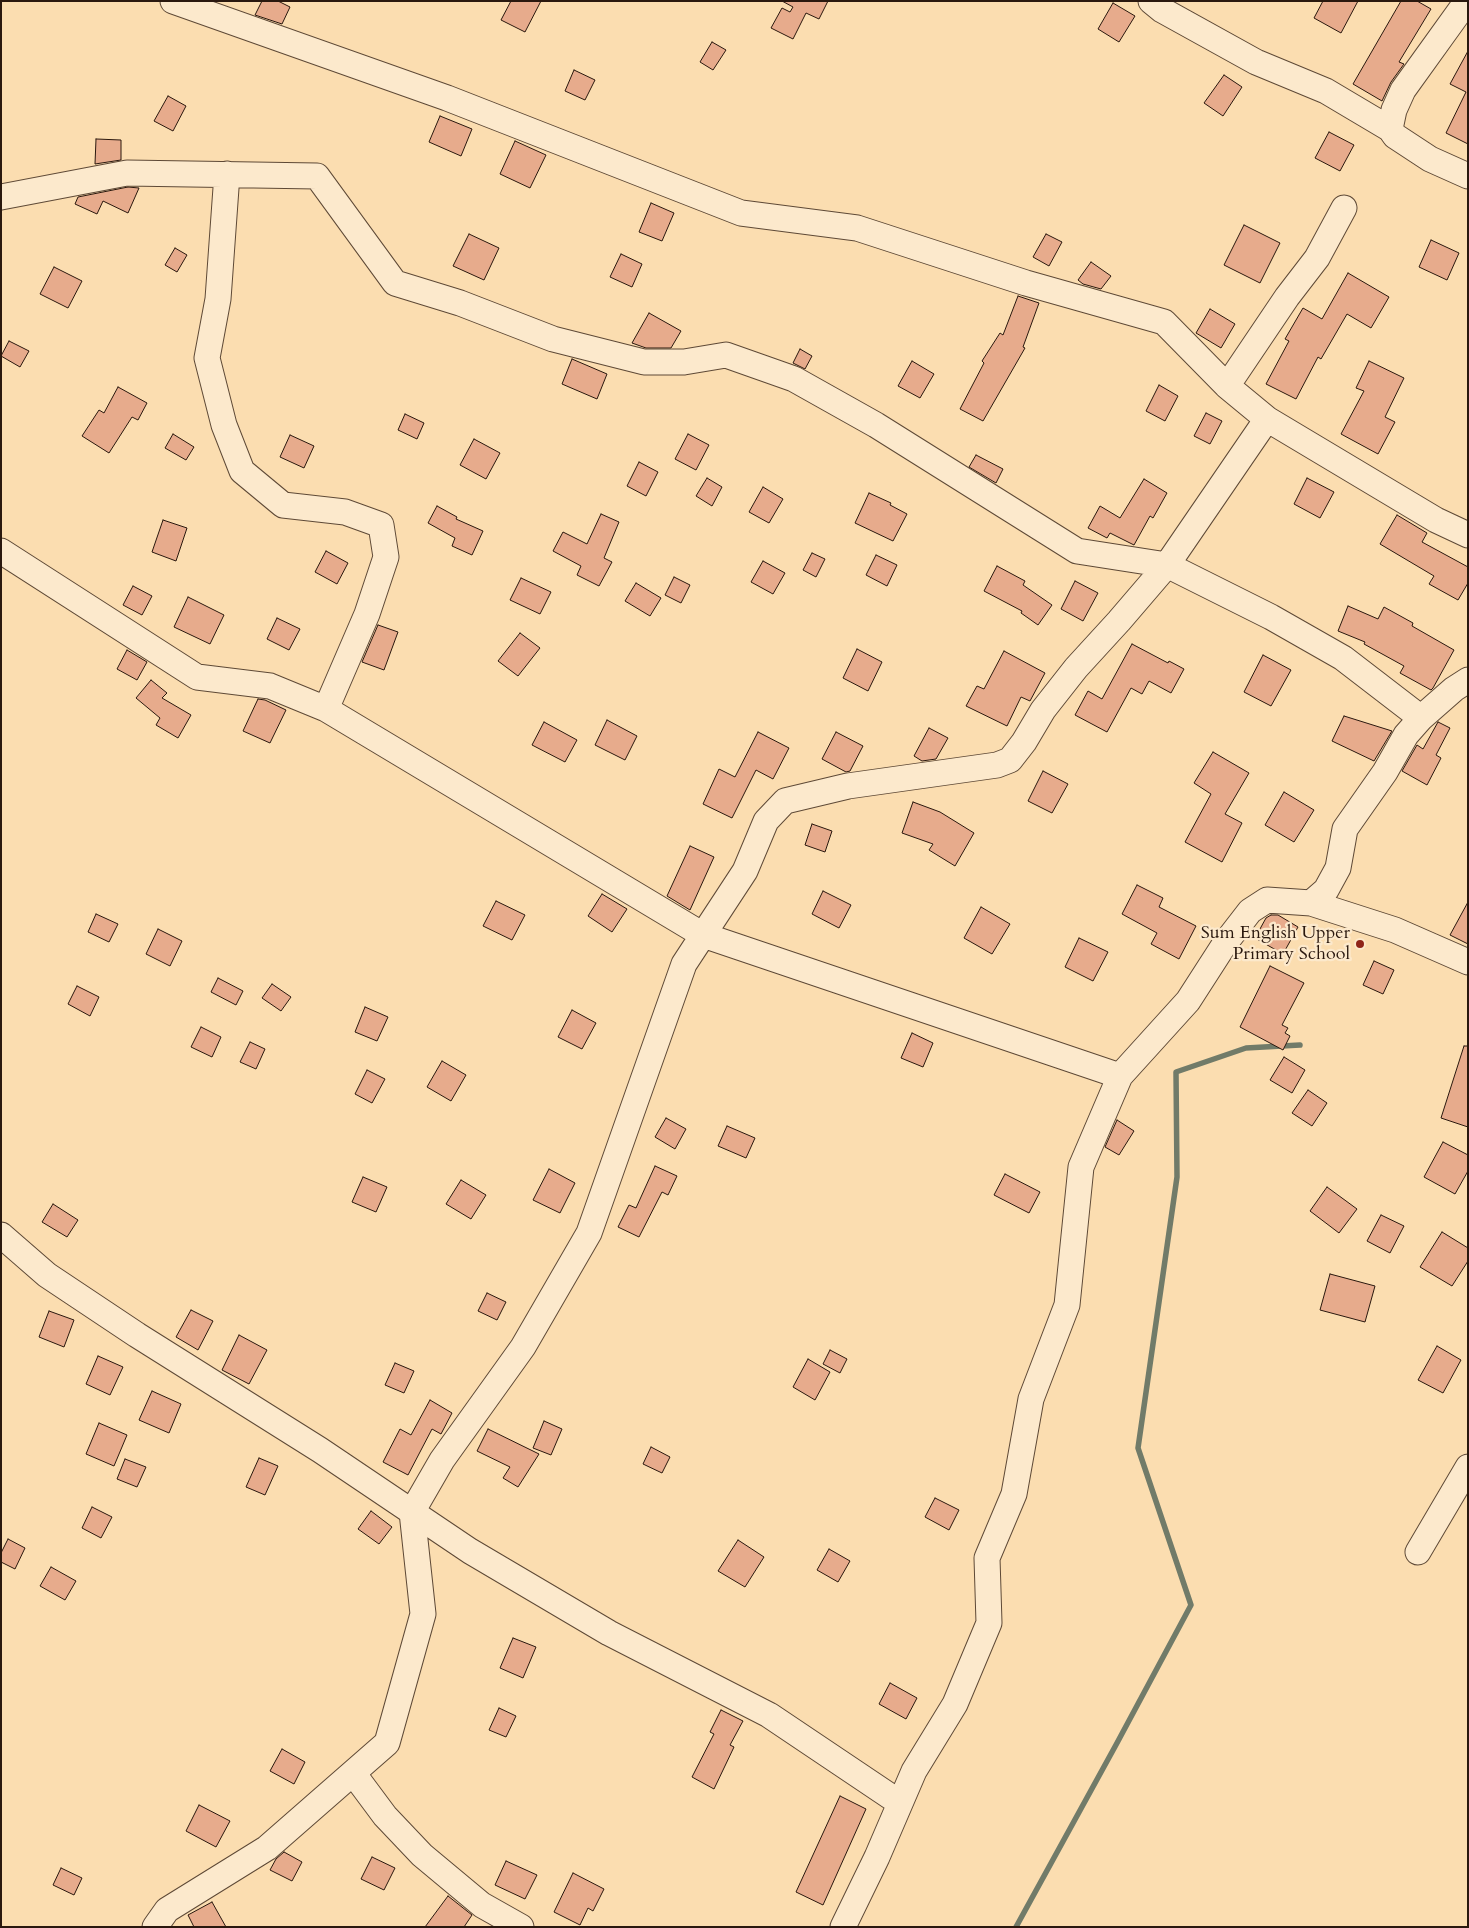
<!DOCTYPE html>
<style>
body{margin:0}
#map{position:relative;width:1469px;height:1928px;overflow:hidden;background:#fbddb0;font-family:Cardo,serif}
canvas{display:block}
.frame{position:absolute;inset:0;border:2px solid #2a180e;pointer-events:none}
</style>
<div id="map">
<canvas width="1469" height="1928"></canvas>
<div class="frame"></div>
</div>
<script>
const ctx = document.querySelector('canvas').getContext('2d');
ctx.lineJoin = 'round';
const toPath = rows => new Path2D(rows.map(r => 'M' + r).join(''));
function strokePath(path, color, width, dash) { ctx.strokeStyle = color; ctx.lineWidth = width; ctx.lineCap = dash ? 'butt' : 'round'; ctx.setLineDash(dash || []); ctx.stroke(path); }
function fillPath(path, color) { ctx.fillStyle = color; ctx.fill(path, 'evenodd'); }
function write(font, color, halo, rows, align = 'center') {
  ctx.font = font + ' Cardo,serif'; ctx.lineWidth = 4.5; ctx.setLineDash([]); ctx.textBaseline = 'middle'; ctx.strokeStyle = halo; ctx.fillStyle = color; for (const [text, x, y, turn = 0] of rows) {
    ctx.save(); ctx.translate(x, y); ctx.rotate((+turn || 0) * Math.PI / 180); ctx.textAlign = isNaN(turn) ? turn : align; if (halo) ctx.strokeText(text, 0, 0); ctx.fillText(text, 0, 0); ctx.restore();
  }
}
strokePath(toPath([
 [1016,1927,1117,1743,1191,1605,1138,1448,1177,1177,1176,1072,1246,1048,1300,1045]
]), '#717b69', 5.5);
const building = toPath([
 [262,1,278,1,290,7,282,24,255,15,262,1],
 [511,1,541,1,525,32,501,20,511,1],
 [782,1,828,1,819,19,806,13,793,39,771,28,782,8,790,12,793,7,782,1],
 [1323,1,1358,1,1341,33,1314,18,1323,1],
 [1401,1,1417,1,1431,9,1399,62,1404,64,1391,82,1382,101,1353,84,1401,1],
 [1113,3,1135,16,1119,42,1098,29,1113,3],
 [712,42,726,50,713,70,700,62,712,42],
 [1468,51,1468,144,1446,133,1466,92,1450,84,1468,51],
 [574,70,595,80,585,100,565,91,574,70],
 [1224,75,1242,87,1223,116,1204,103,1224,75],
 [168,96,186,106,173,131,154,121,168,96],
 [440,116,472,129,461,156,429,142,440,116],
 [1329,132,1354,145,1340,171,1315,158,1329,132],
 [96,139,121,140,121,160,95,164,96,139],
 [515,141,546,155,530,188,500,174,515,141],
 [128,187,139,188,128,213,103,201,97,214,75,204,78,197,128,187],
 [651,203,674,213,662,241,639,232,651,203],
 [1244,225,1280,243,1260,283,1224,265,1244,225],
 [469,234,499,248,484,280,453,266,469,234],
 [1046,234,1062,242,1049,266,1033,257,1046,234],
 [1431,240,1459,253,1447,280,1419,267,1431,240],
 [175,248,187,255,177,272,165,265,175,248],
 [621,254,642,264,632,287,610,277,621,254],
 [1091,262,1111,276,1101,289,1083,284,1078,280,1091,262],
 [54,267,82,281,68,308,40,294,54,267],
 [1348,273,1389,297,1371,328,1347,314,1321,359,1318,357,1296,399,1266,384,1289,341,1285,339,1303,308,1322,319,1348,273],
 [1018,296,1039,303,1023,347,1025,348,983,421,960,409,984,363,982,361,1000,333,1003,335,1018,296],
 [1210,309,1235,324,1221,348,1196,333,1210,309],
 [649,313,681,331,671,348,646,348,632,343,649,313],
 [9,341,29,351,20,367,1,356,9,341],
 [800,349,812,356,805,369,793,363,800,349],
 [572,359,607,374,597,399,562,384,572,359],
 [912,361,934,374,920,398,898,386,912,361],
 [1369,361,1404,378,1385,417,1395,422,1378,454,1341,434,1364,391,1356,388,1369,361],
 [1159,385,1178,396,1165,421,1146,411,1159,385],
 [118,387,147,403,138,420,132,417,109,453,82,436,99,410,104,413,118,387],
 [1206,413,1222,421,1210,444,1194,436,1206,413],
 [405,414,424,423,417,439,398,430,405,414],
 [173,434,194,447,186,460,165,448,173,434],
 [688,434,709,445,696,470,675,459,688,434],
 [290,435,314,446,304,468,280,457,290,435],
 [474,439,500,453,486,479,460,465,474,439],
 [976,455,1003,469,996,483,969,467,976,455],
 [639,462,658,472,646,496,627,486,639,462],
 [707,478,722,487,712,506,696,496,707,478],
 [1307,478,1334,492,1320,518,1294,504,1307,478],
 [1144,479,1167,493,1153,518,1150,516,1134,545,1110,533,1107,538,1088,528,1100,506,1120,518,1144,479],
 [763,487,783,499,769,523,749,512,763,487],
 [869,493,891,503,890,505,907,514,893,541,855,523,869,493],
 [437,506,457,517,456,519,483,531,472,555,452,546,455,538,428,523,437,506],
 [601,514,619,522,604,558,612,562,599,586,577,575,581,566,553,551,563,532,587,544,601,514],
 [1397,515,1427,533,1422,542,1468,567,1468,583,1458,600,1429,584,1434,576,1380,544,1397,515],
 [163,520,187,528,176,561,152,552,163,520],
 [326,551,348,563,337,584,315,572,326,551],
 [812,553,825,559,816,577,803,570,812,553],
 [876,555,897,565,887,586,866,575,876,555],
 [763,561,785,573,773,594,751,582,763,561],
 [997,566,1025,581,1023,585,1052,605,1038,625,1021,613,1022,611,984,591,997,566],
 [674,577,690,585,681,603,665,595,674,577],
 [521,578,551,592,540,614,510,600,521,578],
 [1075,581,1098,593,1083,621,1061,609,1075,581],
 [636,583,661,598,650,616,625,601,636,583],
 [133,586,152,596,142,615,123,605,133,586],
 [188,597,224,615,210,644,174,627,188,597],
 [1348,606,1378,619,1384,607,1413,623,1412,626,1454,650,1433,688,1431,690,1400,673,1404,666,1364,644,1365,642,1338,631,1348,606],
 [277,618,300,629,289,650,267,639,277,618],
 [378,625,398,632,384,670,362,662,378,625],
 [520,633,540,648,518,676,498,661,520,633],
 [1132,644,1168,663,1169,661,1184,669,1171,693,1149,681,1142,694,1131,688,1107,732,1075,715,1088,691,1102,699,1132,644],
 [857,649,882,662,868,691,843,678,857,649],
 [127,650,147,662,137,680,117,669,127,650],
 [1004,651,1045,673,1030,701,1021,697,1007,726,966,706,977,686,984,689,1004,651],
 [1263,655,1291,670,1271,706,1244,692,1263,655],
 [151,680,167,693,162,698,191,715,178,738,156,725,160,718,136,698,151,680],
 [258,699,265,700,286,710,270,743,243,731,258,699],
 [1344,716,1392,731,1374,761,1332,741,1344,716],
 [607,720,637,736,625,760,595,745,607,720],
 [544,722,577,740,565,762,532,745,544,722],
 [1438,722,1450,728,1436,755,1441,758,1427,785,1402,771,1417,745,1423,749,1438,722],
 [929,728,948,738,936,759,922,761,914,756,929,728],
 [758,732,789,748,773,779,756,770,732,818,703,804,719,769,735,777,758,732],
 [836,732,863,746,850,771,846,772,822,759,836,732],
 [1213,752,1249,773,1225,814,1242,823,1222,862,1185,842,1211,794,1194,783,1213,752],
 [1043,771,1068,784,1052,813,1028,801,1043,771],
 [1284,792,1314,810,1294,842,1265,825,1284,792],
 [913,802,940,812,974,833,955,866,929,850,933,844,902,833,913,802],
 [812,824,832,831,825,852,805,845,812,824],
 [690,846,714,857,690,910,667,896,690,846],
 [1137,885,1163,898,1159,907,1196,926,1179,959,1151,944,1157,933,1122,914,1137,885],
 [823,891,851,905,839,928,812,914,823,891],
 [602,894,627,909,612,932,588,916,602,894],
 [496,901,525,915,512,940,483,926,496,901],
 [1468,902,1468,944,1450,935,1468,902],
 [981,907,1010,924,992,954,964,938,981,907],
 [96,914,118,924,109,942,88,932,96,914],
 [1271,915,1278,915,1298,927,1283,954,1255,938,1266,918,1271,915],
 [158,929,182,941,170,966,146,954,158,929],
 [1079,938,1108,952,1093,981,1065,967,1079,938],
 [1374,961,1394,970,1383,994,1363,985,1374,961],
 [1270,966,1304,983,1282,1025,1288,1028,1285,1033,1290,1036,1283,1050,1240,1027,1270,966],
 [218,978,243,991,236,1005,211,992,218,978],
 [272,984,291,997,281,1011,262,998,272,984],
 [77,986,99,997,90,1016,68,1004,77,986],
 [365,1007,388,1017,377,1041,355,1032,365,1007],
 [572,1010,596,1023,582,1049,558,1037,572,1010],
 [201,1027,221,1037,212,1057,191,1047,201,1027],
 [912,1033,933,1043,923,1067,901,1058,912,1033],
 [250,1042,265,1049,256,1069,240,1062,250,1042],
 [1464,1046,1468,1046,1468,1127,1441,1118,1464,1046],
 [1284,1057,1305,1070,1292,1093,1270,1080,1284,1057],
 [442,1061,466,1075,451,1101,427,1087,442,1061],
 [367,1070,385,1079,372,1103,355,1094,367,1070],
 [1308,1090,1327,1103,1312,1126,1292,1113,1308,1090],
 [666,1118,686,1129,675,1149,655,1137,666,1118],
 [1117,1120,1134,1131,1119,1155,1105,1147,1117,1120],
 [727,1126,755,1138,746,1158,718,1146,727,1126],
 [1443,1142,1468,1155,1468,1171,1455,1194,1424,1177,1443,1142],
 [655,1166,677,1176,668,1195,662,1192,639,1237,618,1227,629,1205,636,1208,655,1166],
 [549,1169,575,1183,560,1213,533,1200,549,1169],
 [1005,1174,1040,1192,1029,1213,994,1195,1005,1174],
 [363,1177,387,1187,376,1212,352,1202,363,1177],
 [461,1180,486,1195,471,1219,446,1204,461,1180],
 [1327,1187,1357,1209,1339,1233,1310,1211,1327,1187],
 [53,1204,78,1220,67,1237,42,1222,53,1204],
 [1381,1215,1404,1226,1390,1253,1367,1241,1381,1215],
 [1442,1232,1468,1248,1468,1261,1452,1286,1420,1267,1442,1232],
 [1330,1274,1375,1286,1365,1322,1320,1310,1330,1274],
 [487,1293,506,1302,497,1320,478,1311,487,1293],
 [191,1310,213,1321,198,1350,176,1337,191,1310],
 [49,1311,74,1320,64,1347,39,1337,49,1311],
 [239,1335,267,1350,249,1384,222,1370,239,1335],
 [1437,1346,1461,1360,1443,1393,1418,1380,1437,1346],
 [830,1350,847,1359,840,1373,823,1364,830,1350],
 [98,1356,123,1367,110,1395,86,1384,98,1356],
 [808,1359,830,1372,815,1400,793,1387,808,1359],
 [395,1363,414,1371,404,1393,385,1385,395,1363],
 [152,1391,181,1404,169,1433,139,1420,152,1391],
 [430,1400,452,1413,441,1434,432,1429,408,1475,383,1462,400,1429,411,1435,430,1400],
 [544,1421,562,1429,551,1455,533,1448,544,1421],
 [99,1423,127,1435,114,1466,86,1454,99,1423],
 [488,1429,539,1454,518,1487,503,1478,510,1467,477,1451,488,1429],
 [651,1447,670,1457,662,1473,643,1464,651,1447],
 [259,1458,278,1466,265,1495,246,1487,259,1458],
 [125,1459,146,1467,137,1487,117,1479,125,1459],
 [935,1498,959,1510,949,1530,925,1517,935,1498],
 [92,1507,112,1517,101,1538,82,1528,92,1507],
 [371,1511,392,1527,379,1544,358,1529,371,1511],
 [8,1539,25,1548,15,1569,1,1562,1,1553,8,1539],
 [738,1540,764,1557,745,1587,718,1571,738,1540],
 [829,1549,850,1561,838,1582,817,1570,829,1549],
 [51,1567,76,1581,65,1600,40,1586,51,1567],
 [513,1638,536,1647,523,1678,500,1668,513,1638],
 [890,1683,917,1698,906,1719,879,1704,890,1683],
 [499,1708,516,1716,506,1737,489,1730,499,1708],
 [721,1710,743,1721,730,1745,734,1747,714,1789,692,1777,714,1734,710,1732,721,1710],
 [282,1749,305,1762,294,1784,270,1771,282,1749],
 [840,1796,866,1809,823,1905,796,1892,840,1796],
 [199,1805,230,1821,216,1847,186,1831,199,1805],
 [284,1852,302,1862,292,1881,270,1870,276,1859,284,1852],
 [372,1857,395,1868,384,1890,361,1879,372,1857],
 [506,1861,537,1875,525,1899,495,1885,506,1861],
 [61,1868,82,1878,74,1895,53,1885,61,1868],
 [573,1873,604,1889,593,1911,588,1908,580,1925,554,1912,573,1873],
 [448,1896,472,1915,464,1927,425,1927,448,1896],
 [212,1902,226,1927,194,1927,188,1915,212,1902]
]);
fillPath(building, '#e7ab8c');
strokePath(building, '#2a180e', 1);
const minor = toPath([
 [173,1,447,98,741,213,857,228,1026,283,1164,322,1227,386,1267,419,1436,520,1468,535],
 [1151,1,1162,10,1256,62,1326,91,1390,129,1395,136,1430,159,1468,176],
 [1390,129,1394,110,1403,90,1467,1],
 [227,174,218,299,207,358,224,425,242,471,283,505,345,512,381,525,386,557,367,614,326,709],
 [1,197,127,173,317,176,395,283,460,303,553,339,644,362,684,362,726,355,794,379,876,425,1077,551,1167,565,1271,617,1343,658,1421,718],
 [1227,386,1287,297,1317,258,1344,208],
 [1,551,197,677,270,686,326,709,703,935,1120,1076],
 [1311,903,1395,930,1468,962],
 [1,1235,47,1275,137,1335,320,1450,470,1551,609,1633,769,1715,900,1803],
 [1418,1552,1468,1467],
 [353,1773,385,1816,422,1855,482,1905,521,1927],
 [155,1927,167,1910,267,1848,387,1743,423,1614,412,1512,442,1460,523,1347,589,1233,684,964,745,871,766,821,785,801,848,786,997,765,1010,760,1024,742,1043,710,1076,668,1119,621,1167,565,1267,419],
 [843,1927,877,1857,914,1771,955,1704,989,1623,987,1558,1014,1494,1031,1399,1067,1305,1081,1167,1120,1076,1188,1001,1226,942,1250,911,1267,900,1311,903,1326,890,1338,868,1345,829,1385,772,1406,735,1421,718,1454,689,1468,680]
]);
strokePath(minor, '#5e4936', 27);
strokePath(minor, '#fce9cc', 25);
for (const [x, y, r, color] of [
 [1360,944,5,"#8f2418"]
]) { const dot = new Path2D(); dot.arc(x, y, r, 0, 2 * Math.PI); ctx.fillStyle = color; ctx.fill(dot); strokePath(dot, '#fce9cc', 2); }
write('18px', '#2a180e', '#fce9cc', [
 ["Sum English Upper",1350,934],
 ["Primary School",1350,955]
], 'right');
</script>
